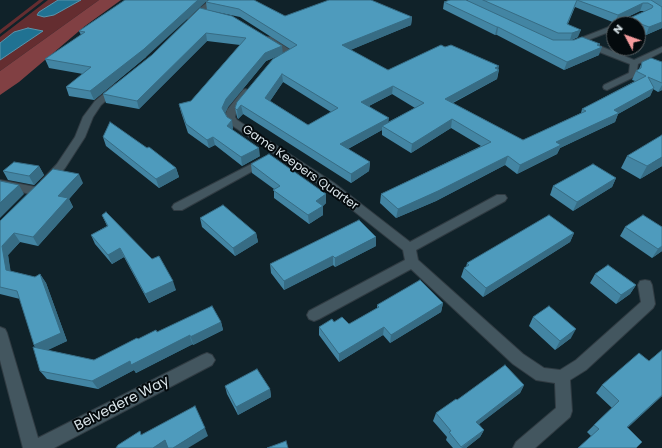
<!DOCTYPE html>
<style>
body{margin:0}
#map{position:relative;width:662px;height:448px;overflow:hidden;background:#102229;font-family:Poppins,sans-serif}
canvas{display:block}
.north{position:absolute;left:606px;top:16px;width:40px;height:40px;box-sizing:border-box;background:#040a0d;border:1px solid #5a6265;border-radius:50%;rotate:311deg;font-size:11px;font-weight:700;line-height:16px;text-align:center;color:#dae5ea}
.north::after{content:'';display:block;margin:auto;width:14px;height:18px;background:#f59b9d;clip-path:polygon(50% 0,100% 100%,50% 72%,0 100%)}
</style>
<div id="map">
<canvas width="662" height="448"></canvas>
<div class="north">N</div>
</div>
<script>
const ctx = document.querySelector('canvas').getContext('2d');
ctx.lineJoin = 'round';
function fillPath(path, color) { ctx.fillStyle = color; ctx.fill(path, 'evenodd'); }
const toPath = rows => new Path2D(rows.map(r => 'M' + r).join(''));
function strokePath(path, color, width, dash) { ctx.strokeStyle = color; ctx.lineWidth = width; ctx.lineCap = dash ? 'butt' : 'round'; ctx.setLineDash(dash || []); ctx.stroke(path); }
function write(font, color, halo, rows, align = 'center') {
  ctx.font = font + ' Poppins,sans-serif'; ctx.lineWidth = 4; ctx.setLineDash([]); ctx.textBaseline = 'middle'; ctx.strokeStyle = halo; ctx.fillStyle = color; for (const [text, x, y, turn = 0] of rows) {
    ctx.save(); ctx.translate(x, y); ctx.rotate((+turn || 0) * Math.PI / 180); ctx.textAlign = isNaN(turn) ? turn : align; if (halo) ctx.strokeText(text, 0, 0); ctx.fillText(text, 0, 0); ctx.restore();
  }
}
fillPath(toPath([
 [39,0,44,0,0,34,0,30],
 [48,0,99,0,0,71,0,37]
]), '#642d30');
fillPath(toPath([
 [99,0,121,0,85,26,19,82,0,95,0,71]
]), '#814043');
const water = toPath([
 [58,0,81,0,54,15,44,17,37,15,39,12,58,0],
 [28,28,43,31,0,60,0,43,14,32,28,28]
]);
fillPath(water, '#207292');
strokePath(water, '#5894ac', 1);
const minor = toPath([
 [210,0,217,0,194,22,188,22,188,18,210,0],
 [614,25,614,30,575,45,569,45,568,43,614,25],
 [265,37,271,37,296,54,292,56,289,56,265,41,265,37],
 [584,42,590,42,634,60,662,47,662,52,638,64,636,76,607,90,604,89,603,87,604,85,629,73,630,64,584,46,584,42],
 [117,84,121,87,101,105,93,117,85,137,65,168,50,184,42,184,41,181,57,164,75,137,83,117,95,101,114,85,117,84],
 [246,89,250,92,237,110,235,117,237,120,334,183,410,242,497,195,505,195,507,198,505,201,416,250,418,260,523,354,544,368,560,370,576,360,641,302,638,285,640,281,645,280,650,281,652,285,655,304,653,308,586,370,570,380,572,411,570,417,535,448,513,448,516,442,556,408,555,383,536,380,513,364,411,269,319,319,314,321,309,319,307,315,309,311,405,260,403,250,326,189,230,124,225,117,227,110,243,90,246,89],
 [265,157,269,158,270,160,269,162,182,210,174,210,172,207,174,204,265,157],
 [0,180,36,187,40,188,42,191,40,194,36,195,0,188,0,180],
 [0,327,5,329,7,333,38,438,202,355,207,353,212,355,215,360,212,365,54,448,23,448,0,360,0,327]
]);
strokePath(minor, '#303b42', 2);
fillPath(minor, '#43565f');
fillPath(toPath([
 [125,0,146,57,94,100,69,96,66,87,83,74,49,68,45,59,81,35,79,31],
 [468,0,662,0,662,28,646,35,638,32,638,24,623,24,625,18,630,18,645,11,640,11,615,23,575,7,568,24,578,37,572,40,600,44,599,46,599,55,564,70,497,35,495,35,443,9,444,2,468,1],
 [206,2,285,16,412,17,411,25,350,50,388,70,499,70,497,79,453,103,523,140,581,113,582,109,635,81,632,80,636,71,639,69,642,62,662,62,662,90,658,92,653,89,650,96,618,114,615,122,560,148,557,154,517,174,505,165,436,201,396,218,380,203,381,194,481,146,451,128,411,153,382,135,382,130,348,149,370,162,369,171,351,183,243,114,238,119,237,117,235,108,280,55,266,61,228,107,225,113,233,128,232,129,260,156,242,166,215,145,209,148,188,133,181,112,179,104,191,101,240,45,207,41,139,109,106,103,103,94,152,55,200,8,283,53,290,49,240,17,207,10],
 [283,82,331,112,308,125,270,101],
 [392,94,415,108,388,122,369,106],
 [103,137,176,168,179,177,159,188,106,146],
 [627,156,662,166,640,179,621,168],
 [251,164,326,203,323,206,323,215,309,224,274,198,274,189,252,173],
 [39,166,44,175,34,185,8,180,3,171],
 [616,178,612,187,573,211,550,195,553,186],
 [83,183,69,199,73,207,38,246,20,242,8,255,10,271,35,277,40,274,46,283,67,341,47,350,94,360,138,339,157,332,221,322,223,330,193,345,193,344,136,373,134,370,98,389,47,379,40,371,35,348,20,299,0,294,0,221],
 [102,215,176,290,149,303,124,257,112,264,95,244,91,235,107,226],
 [200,218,256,233,258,242,235,256,202,227],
 [625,227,662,227,662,251,652,258,620,236],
 [574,233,570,242,483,297,461,277,464,268,466,267,467,263],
 [376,246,335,267,333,265,284,290,271,273,270,264],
 [595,274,636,285,630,294,616,304,590,283],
 [443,303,441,312,390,343,383,335,339,362,319,335,319,327,334,322,349,324,377,308,377,305],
 [533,317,571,338,555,350,529,326],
 [662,350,662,396,627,428,591,436,587,432,594,425,612,408,596,393,602,385,649,361],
 [524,385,520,393,479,424,484,430,480,437,466,448,453,448,446,440,447,437,433,421,436,413,457,400],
 [225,386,270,389,271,397,238,415,227,394]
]), '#4385a3');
fillPath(toPath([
 [198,0,208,0,146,57,94,100,90,91],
 [643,3,640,11,615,23,618,15],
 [412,17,411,25,341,54,342,45],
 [662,22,662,28,646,35,649,27],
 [497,27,498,27,497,35,495,35],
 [581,30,578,37,570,40,572,33],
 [206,33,207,41,139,109,137,101],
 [600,44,598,49,602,47,599,55,564,70,567,62],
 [282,46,283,54,266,61,228,107,224,116,222,108,226,99,265,53],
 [499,66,497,79,444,107,445,99],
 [282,74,283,82,266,107,265,98],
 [662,85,662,90,658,92],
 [393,86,392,94,361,110,361,102],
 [654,88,650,96,618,114,615,122,560,148,557,154,517,174,520,165,556,142,614,110],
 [241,105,243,114,238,119,237,110],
 [389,118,388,127,382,126,382,130,340,153,340,144],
 [452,119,451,128,411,153,412,144],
 [232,120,233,128,229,134,227,126],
 [213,137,215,145,209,148,207,140],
 [259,148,260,156,242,166,241,157],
 [508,156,505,165,436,201,396,218,398,209],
 [662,157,662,166,640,179,647,166],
 [370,162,369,171,351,183,351,174],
 [39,166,44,175,34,185,29,176],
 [176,168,179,177,159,188,156,179],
 [79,174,83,183,69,199,73,207,38,246,33,237,58,196],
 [616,178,612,187,573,211,577,202],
 [19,185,24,194,0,218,0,203],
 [326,194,326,203,317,210,316,201],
 [323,206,323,215,309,224,308,215],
 [14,233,20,242,8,255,12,279,6,270,2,246],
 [256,233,258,242,235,256,233,248],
 [574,233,570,242,483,297,486,288],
 [376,237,376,246,335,267,335,258],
 [662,246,662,251,652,258,658,249],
 [120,248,124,257,112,264,108,255],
 [333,256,333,265,284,290,284,281],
 [40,274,46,283,67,341,40,354,34,345],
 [173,281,176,290,149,303,145,294],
 [636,285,630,294,616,304,621,295],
 [443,303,441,312,390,343,391,335],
 [221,322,223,330,193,345,190,337],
 [384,327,383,335,339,362,339,354],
 [576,329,571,338,555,350,560,341],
 [190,335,193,344,136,373,134,370,98,389,92,381,130,361],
 [524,385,520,393,473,429,476,422],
 [270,389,271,397,238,415,236,407],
 [662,395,662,396,620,435,627,427],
 [205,428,208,436,188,448,173,448],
 [484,430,480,437,466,448,461,448],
 [165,440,168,448,153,448]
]), '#376c84');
const building = toPath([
 [125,0,198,0,144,49,90,91,66,87,91,67,45,59,85,32,79,31,125,0],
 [209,0,254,0,285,16,329,0,371,0,412,17,342,45,388,70,441,45,445,47,451,45,499,66,495,68,499,70,445,99,523,140,586,111,582,109,646,76,636,71,641,68,642,62,651,58,662,62,662,83,648,77,654,88,614,110,619,113,556,142,561,145,520,165,508,156,438,191,398,209,381,194,491,142,452,119,412,144,382,126,424,103,393,86,361,102,389,118,340,144,370,162,351,174,241,105,237,110,235,108,237,102,273,59,297,45,239,9,206,2,209,0],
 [282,74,338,108,308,125,265,98,282,74],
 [450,0,466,0,553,40,574,40,582,37,600,44,597,45,602,47,567,62,498,27,497,27,444,2,450,0],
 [483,0,651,0,662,7,662,22,649,27,625,18,630,18,652,8,653,6,648,3,643,3,618,15,577,0,567,24,581,30,572,33,558,33,483,0],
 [200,8,232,16,282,46,265,53,226,99,222,108,227,117,232,120,227,126,259,148,241,157,213,137,207,140,186,124,179,104,191,101,246,38,206,33,137,101,103,94,152,55,200,8],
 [110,122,147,148,149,147,176,168,156,179,103,137,110,122],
 [662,135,662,157,647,166,627,156,662,135],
 [269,154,326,194,316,201,323,206,308,215,273,190,280,186,251,164,269,154],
 [14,162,39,166,29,176,3,171,14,162],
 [593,164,616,178,577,202,553,186,593,164],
 [53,169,79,174,58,196,68,198,33,237,14,233,2,246,6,270,35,277,40,274,61,333,34,345,17,291,0,287,0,221,53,169],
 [0,181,19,185,0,203,0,181],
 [223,205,256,233,233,248,200,218,223,205],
 [106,212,152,259,159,256,173,281,145,294,120,248,108,255,91,235,108,226,102,215,106,212],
 [549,215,574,233,486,288,464,268,469,265,467,263,549,215],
 [643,215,662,227,662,246,658,249,625,227,643,215],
 [359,220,376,237,335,258,333,256,284,281,270,264,359,220],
 [608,265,636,285,621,295,595,274,608,265],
 [420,280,443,303,391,335,384,327,339,354,319,327,332,319,334,322,342,317,349,324,379,307,377,305,420,280],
 [212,306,221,322,190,337,190,335,131,365,130,361,92,381,40,371,33,347,94,360,137,338,138,339,156,330,157,332,212,306],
 [549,306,576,329,560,341,533,317,549,306],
 [662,350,662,395,627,427,642,442,636,448,578,448,599,429,594,425,619,401,602,385,639,353,649,361,662,350],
 [505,365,524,385,476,422,484,430,461,447,449,432,451,431,436,413,456,399,457,400,505,365],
 [257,369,270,389,236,407,225,386,257,369],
 [195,406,205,428,173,448,168,448,165,440,153,448,116,448,118,445,140,431,141,435,195,406],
 [286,441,288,448,267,448,286,441]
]);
fillPath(building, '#4e9bbd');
strokePath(building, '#376c84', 1);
write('12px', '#dae5ea', '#040a0d', [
 ["Game Keepers Quarter",300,168,35]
]);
write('14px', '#dae5ea', '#040a0d', [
 ["Belvedere Way",122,404,-27]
]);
</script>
